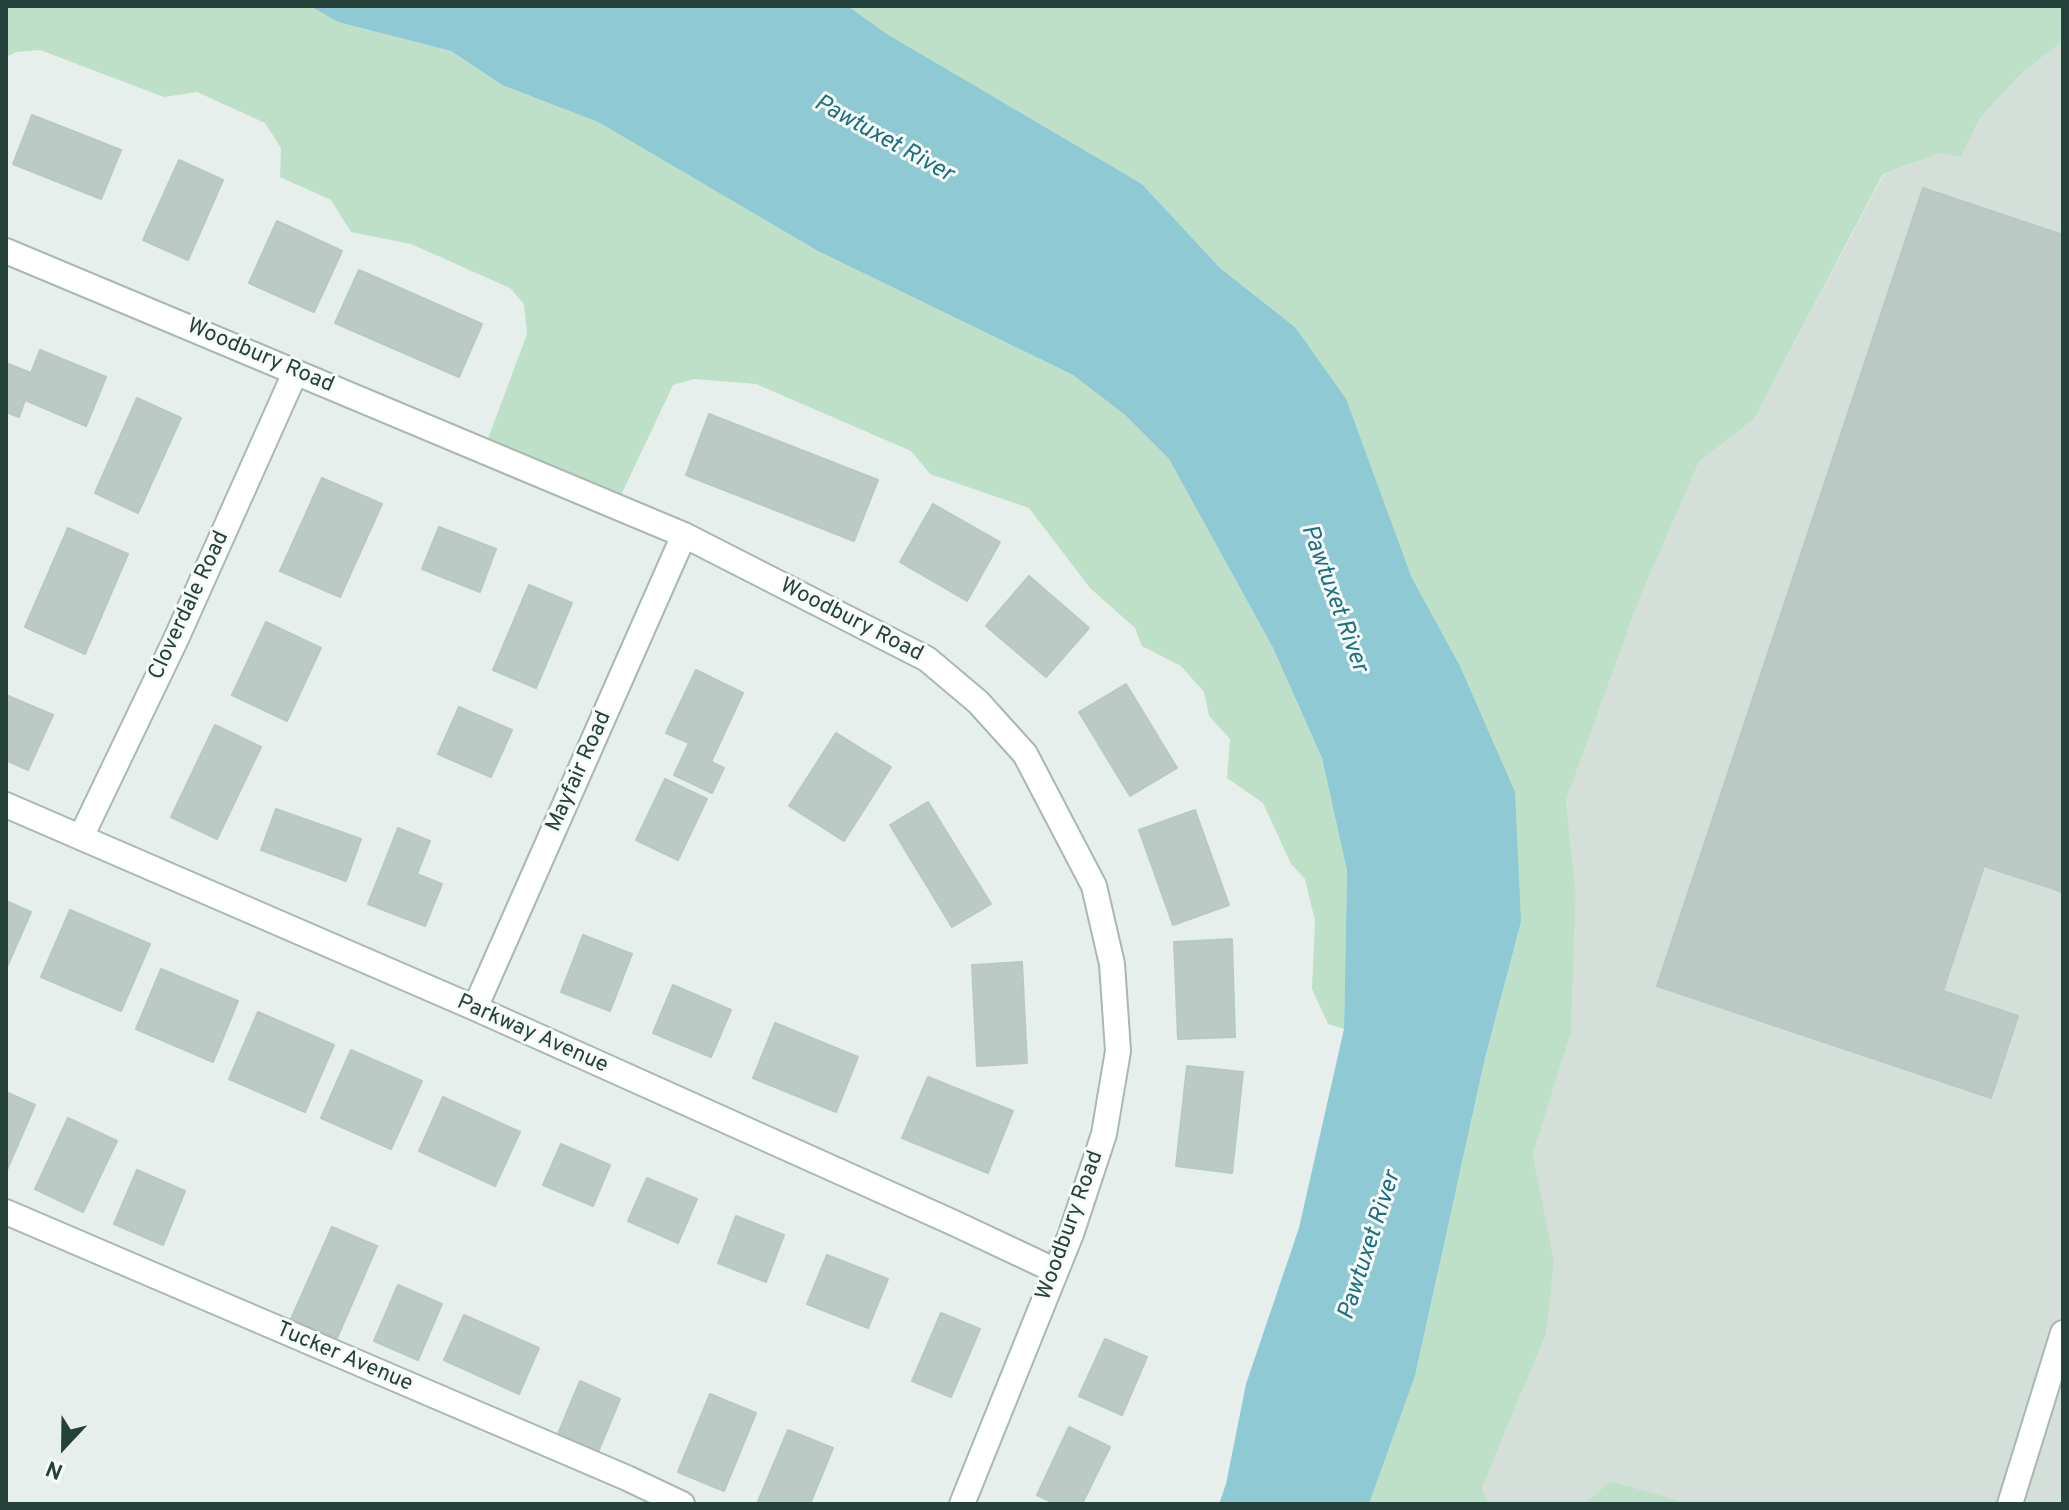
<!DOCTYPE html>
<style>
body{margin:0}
#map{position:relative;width:2069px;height:1510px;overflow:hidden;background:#e6efeb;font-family:Overpass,sans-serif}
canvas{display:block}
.frame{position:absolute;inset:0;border:8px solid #24423a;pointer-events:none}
.north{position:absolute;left:24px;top:1406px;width:80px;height:80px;-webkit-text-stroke:6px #f7fbf9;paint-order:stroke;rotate:202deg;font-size:22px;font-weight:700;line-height:32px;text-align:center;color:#24423a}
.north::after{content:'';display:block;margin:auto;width:28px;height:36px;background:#24423a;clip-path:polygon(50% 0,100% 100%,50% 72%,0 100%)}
</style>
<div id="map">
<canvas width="2069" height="1510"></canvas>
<div class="frame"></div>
<div class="north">N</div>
</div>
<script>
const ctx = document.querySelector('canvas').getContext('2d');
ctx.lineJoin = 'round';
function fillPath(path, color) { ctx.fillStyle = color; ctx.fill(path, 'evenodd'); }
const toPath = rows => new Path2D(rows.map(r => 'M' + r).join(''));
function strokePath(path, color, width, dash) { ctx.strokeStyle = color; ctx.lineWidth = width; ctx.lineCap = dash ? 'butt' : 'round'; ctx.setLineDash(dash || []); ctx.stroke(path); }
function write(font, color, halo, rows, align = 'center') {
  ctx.font = font + ' Overpass,sans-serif'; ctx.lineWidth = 6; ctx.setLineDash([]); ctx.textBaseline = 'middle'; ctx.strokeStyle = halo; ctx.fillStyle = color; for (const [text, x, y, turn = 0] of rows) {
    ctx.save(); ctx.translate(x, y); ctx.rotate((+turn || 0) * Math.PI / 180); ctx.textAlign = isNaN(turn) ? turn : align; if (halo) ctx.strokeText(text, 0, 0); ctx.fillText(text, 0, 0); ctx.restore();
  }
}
fillPath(toPath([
 [2063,41,2063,1504,1687,1504,1610,1481,1585,1504,1489,1504,1482,1488,1546,1334,1553,1262,1533,1154,1571,1033,1576,895,1566,801,1639,600,1699,462,1754,419,1884,174,1940,153,1961,157,1980,118,2023,72]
]), '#d4dfda');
fillPath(toPath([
 [6,6,310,6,338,22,451,51,502,85,598,122,818,251,1073,375,1125,415,1169,459,1272,646,1322,758,1347,871,1344,1029,1328,1024,1312,989,1315,921,1305,879,1291,864,1263,803,1227,778,1230,739,1209,716,1204,692,1181,666,1142,646,1135,628,1090,588,1029,508,930,474,911,451,756,384,694,379,673,385,615,508,483,452,527,334,524,304,510,288,411,244,351,232,331,200,280,177,281,148,265,123,197,92,164,97,40,50,16,52,6,57],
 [848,6,2063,6,2063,41,2023,72,1980,118,1961,157,1940,153,1883,174,1754,419,1699,462,1639,600,1566,801,1576,895,1571,1033,1533,1154,1554,1262,1546,1334,1482,1488,1489,1504,1369,1504,1415,1376,1485,1058,1521,922,1459,664,1411,576,1295,327,1220,268,1142,184,887,34],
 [1610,1481,1656,1494,1687,1504,1585,1504]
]), '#bfe0c8');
fillPath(toPath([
 [310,6,848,6,887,34,1142,184,1220,268,1295,327,1346,399,1411,576,1459,664,1515,792,1521,922,1485,1058,1415,1376,1369,1504,1219,1504,1226,1484,1246,1384,1299,1228,1344,1029,1347,871,1322,758,1272,646,1169,459,1125,415,1073,375,818,251,598,122,502,85,451,51,338,22]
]), '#8ec9d4');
const building = toPath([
 [32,115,121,150,101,199,13,164,32,115],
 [179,160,223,180,188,260,143,240,179,160],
 [1923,188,2063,235,2063,828,2059,840,2063,841,2063,892,1984,866,1943,991,2018,1016,1991,1098,1657,986,1923,188],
 [277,221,342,251,314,312,249,283,277,221],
 [359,270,482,324,459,377,335,323,359,270],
 [40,350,106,377,86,426,25,400,19,417,6,412,6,363,31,373,40,350],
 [137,398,181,418,138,513,95,493,137,398],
 [709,414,878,480,854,541,686,475,709,414],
 [322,478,382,504,340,597,280,571,322,478],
 [933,504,1000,542,967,601,900,562,933,504],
 [439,527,496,549,480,592,422,569,439,527],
 [68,528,128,554,85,654,25,627,68,528],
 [1029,576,1089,628,1046,677,986,626,1029,576],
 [529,585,572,603,536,688,493,670,529,585],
 [266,622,321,648,287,721,232,695,266,622],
 [696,670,743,693,711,762,724,768,712,793,674,775,689,743,666,733,696,670],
 [1126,684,1177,768,1130,796,1079,712,1126,684],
 [6,695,53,715,28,770,6,760,6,695],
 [459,707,512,730,491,777,438,754,459,707],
 [215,725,261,747,217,839,171,817,215,725],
 [836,733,891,767,844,841,789,806,836,733],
 [665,779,707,799,678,860,636,840,665,779],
 [928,802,991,904,952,927,890,825,928,802],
 [276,809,361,839,346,881,261,850,276,809],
 [1195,810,1229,905,1173,925,1139,830,1195,810],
 [398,828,430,841,417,874,442,884,425,926,368,904,398,828],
 [6,901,31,912,6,969,6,901],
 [70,910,150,944,121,1011,41,977,70,910],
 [583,935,632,954,610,1011,561,992,583,935],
 [1232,939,1235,1037,1178,1039,1174,942,1232,939],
 [1022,962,1027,1063,977,1066,972,965,1022,962],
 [161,969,238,1001,213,1062,136,1029,161,969],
 [673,985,731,1010,711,1057,653,1033,673,985],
 [258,1012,334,1045,305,1112,229,1079,258,1012],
 [775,1023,858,1057,836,1112,753,1078,775,1023],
 [351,1050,422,1081,391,1149,321,1118,351,1050],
 [1187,1066,1243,1072,1232,1173,1176,1166,1187,1066],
 [928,1077,1013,1111,988,1173,902,1138,928,1077],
 [6,1092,35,1105,6,1172,6,1092],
 [443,1097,520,1132,495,1186,419,1151,443,1097],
 [68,1118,117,1141,83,1212,35,1189,68,1118],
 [561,1144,610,1165,593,1206,543,1185,561,1144],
 [137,1170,185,1191,163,1245,114,1224,137,1170],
 [647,1178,697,1199,678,1243,628,1221,647,1178],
 [736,1216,784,1235,766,1282,718,1263,736,1216],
 [332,1227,377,1246,337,1338,291,1319,332,1227],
 [827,1255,888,1279,868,1328,807,1304,827,1255],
 [398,1285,442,1304,418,1360,374,1341,398,1285],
 [941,1313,980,1329,951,1397,912,1381,941,1313],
 [464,1315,539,1348,519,1394,444,1360,464,1315],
 [1105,1339,1147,1357,1122,1415,1079,1396,1105,1339],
 [580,1381,620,1399,598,1452,558,1434,580,1381],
 [710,1394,756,1413,724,1491,678,1472,710,1394],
 [1069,1427,1110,1447,1082,1504,1056,1504,1037,1495,1069,1427],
 [788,1430,833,1448,810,1504,757,1504,788,1430]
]);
fillPath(building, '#bbcac4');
strokePath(building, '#b8c9c2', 2);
const minor = toPath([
 [6,251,684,535,927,659,978,702,1025,754,1094,886,1112,964,1118,1051,1104,1134,1071,1234,962,1504],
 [6,805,475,1008,954,1223,1056,1271],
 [81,837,176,639,295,373],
 [475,1008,684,535],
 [6,1212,627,1478,682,1504],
 [2010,1504,2063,1333]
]);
strokePath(minor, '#a8b8b2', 28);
strokePath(minor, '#fff', 24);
write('22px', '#24423a', '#f7fbf9', [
 ["Woodbury Road",260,357,23],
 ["Cloverdale Road",190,606,-65],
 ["Woodbury Road",851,621,27],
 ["Mayfair Road",580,772,-66],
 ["Parkway Avenue",532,1035,24],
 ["Woodbury Road",1071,1226,-70],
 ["Tucker Avenue",344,1358,23]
]);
write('italic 24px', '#1c6f80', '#f7fbf9', [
 ["Pawtuxet River",883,140,29],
 ["Pawtuxet River",1333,599,70],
 ["Pawtuxet River",1371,1246,-72]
]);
</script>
